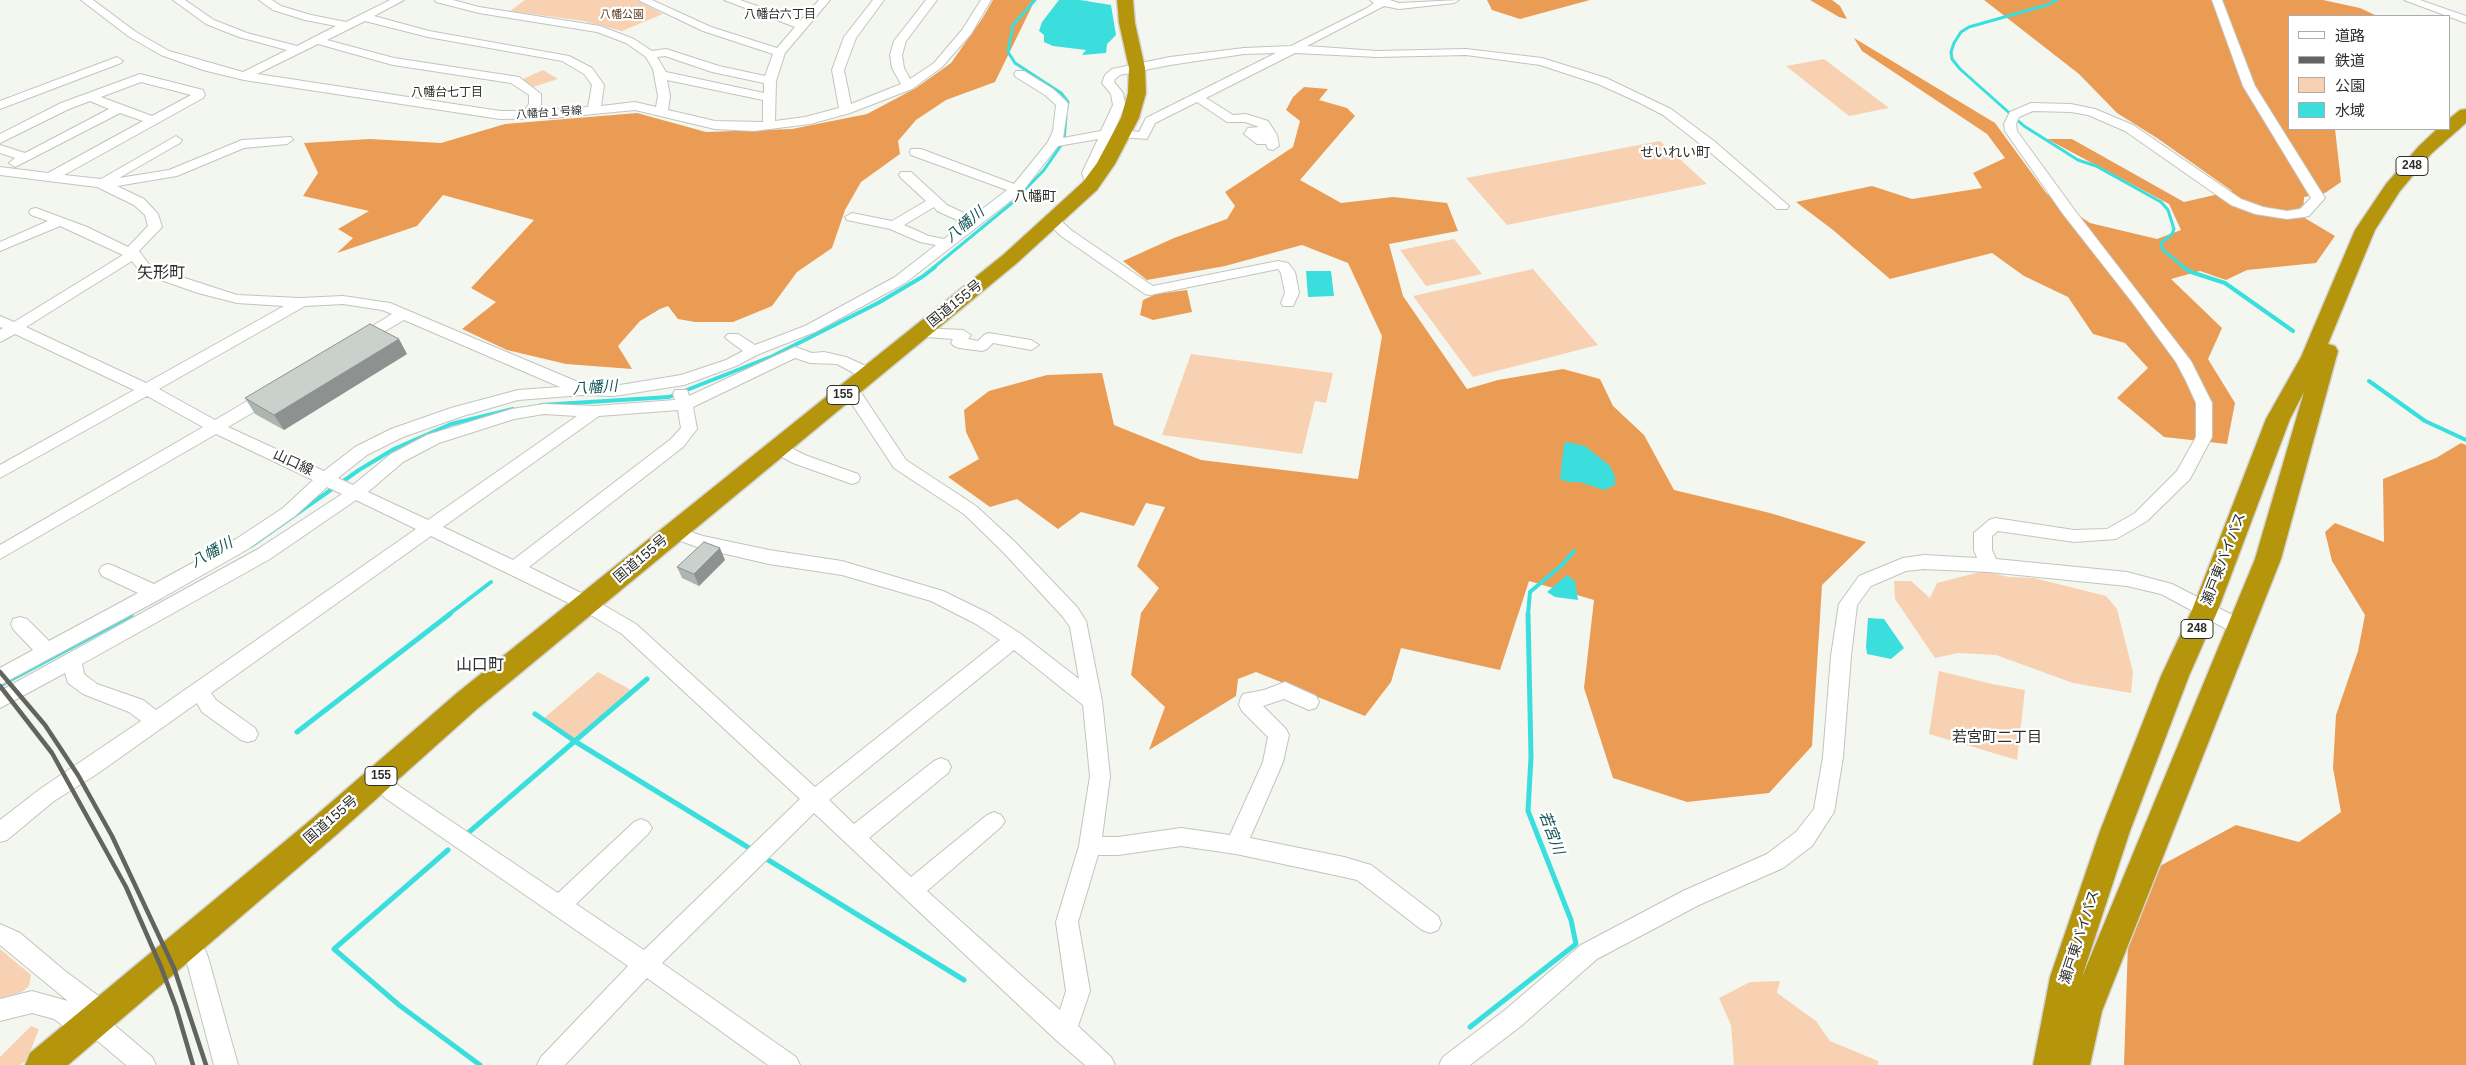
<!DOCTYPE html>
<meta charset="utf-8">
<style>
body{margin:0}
#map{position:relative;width:2466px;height:1065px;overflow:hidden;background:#f4f7f0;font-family:Helvetica,"Noto Sans JP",sans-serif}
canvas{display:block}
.legend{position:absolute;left:2288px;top:15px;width:162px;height:115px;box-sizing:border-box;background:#fff;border:1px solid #abacab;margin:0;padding:6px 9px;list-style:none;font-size:15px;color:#2e2f2c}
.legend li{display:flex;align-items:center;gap:10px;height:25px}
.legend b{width:25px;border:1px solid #abacab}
</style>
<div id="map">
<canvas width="2466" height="1065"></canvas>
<ul class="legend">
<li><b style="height:6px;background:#fff"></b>道路</li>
<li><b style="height:6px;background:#626460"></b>鉄道</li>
<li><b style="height:14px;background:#f7d1b2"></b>公園</li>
<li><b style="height:14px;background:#3adfdd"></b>水域</li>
</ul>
</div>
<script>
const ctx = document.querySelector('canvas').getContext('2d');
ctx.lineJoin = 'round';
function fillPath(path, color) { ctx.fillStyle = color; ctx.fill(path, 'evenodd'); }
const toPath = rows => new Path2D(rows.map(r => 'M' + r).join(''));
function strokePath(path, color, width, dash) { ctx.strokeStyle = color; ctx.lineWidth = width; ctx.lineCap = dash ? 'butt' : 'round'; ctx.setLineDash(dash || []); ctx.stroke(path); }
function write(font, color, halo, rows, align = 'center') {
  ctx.font = font + ' Helvetica,"Noto Sans JP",sans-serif'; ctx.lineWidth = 4.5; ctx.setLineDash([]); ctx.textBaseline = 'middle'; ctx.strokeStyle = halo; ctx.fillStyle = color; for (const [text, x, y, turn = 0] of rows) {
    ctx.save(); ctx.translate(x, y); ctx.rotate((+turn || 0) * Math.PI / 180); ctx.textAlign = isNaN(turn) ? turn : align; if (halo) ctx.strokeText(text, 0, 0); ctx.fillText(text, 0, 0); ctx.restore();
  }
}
fillPath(toPath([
 [525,0,636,0,663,14,622,31,583,21,510,11],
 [1824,59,1889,108,1849,116,1786,66],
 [543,70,558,79,533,87,521,80],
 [1660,141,1707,184,1507,225,1466,178],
 [1454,239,1482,274,1426,286,1400,250],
 [1533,269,1598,345,1473,377,1413,296],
 [1191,354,1333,373,1326,403,1315,401,1302,454,1162,435],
 [1984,571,2009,577,2034,578,2106,596,2117,609,2133,672,2131,693,2073,683,1996,655,1958,653,1935,658,1895,599,1894,581,1911,581,1930,598,1937,583],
 [1939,671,1992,684,2025,690,2017,760,1929,734],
 [598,672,633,691,576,742,543,719],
 [0,949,31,975,29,986,22,992,0,999],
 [1780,981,1777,993,1816,1021,1830,1041,1878,1061,1878,1065,1734,1065,1731,1025,1719,998,1750,982],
 [31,1026,39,1029,27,1060,20,1065,0,1065,0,1057]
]), '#f7d1b2');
fillPath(toPath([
 [993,0,1035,0,995,82,946,100,916,120,898,141,900,154,861,182,845,210,832,248,797,272,772,306,733,322,695,322,678,319,668,306,660,309,640,321,618,346,632,369,566,364,507,350,462,329,496,302,471,288,534,220,443,195,417,226,337,253,353,238,338,229,369,211,303,196,318,173,304,143,370,139,441,143,505,124,637,113,706,132,792,129,867,114,916,88,951,63,982,19],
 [1487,0,1590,0,1520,19,1492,10],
 [1810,0,1832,0,1840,6,1847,19,1839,17],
 [1984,0,2323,0,2360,8,2377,16,2290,16,2290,129,2335,129,2341,182,2325,193,2304,197,2303,217,2335,236,2316,263,2247,270,2226,280,2200,271,2171,279,2222,328,2208,359,2235,403,2227,444,2164,437,2117,398,2148,368,2125,343,2093,334,2068,297,2024,276,1992,253,1890,279,1833,230,1796,202,1872,186,1912,199,1982,188,1973,173,2005,158,1987,134,1862,51,1854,38,1995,123,2047,194,2090,223,2157,239,2181,230,2169,204,2047,139,2072,139,2184,202,2232,191,2157,138,2117,113,2079,74],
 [1304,87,1328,89,1319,100,1347,108,1355,116,1300,180,1341,203,1393,197,1447,203,1458,231,1389,244,1403,296,1467,389,1498,380,1563,369,1600,379,1613,406,1644,435,1674,490,1770,513,1866,542,1822,585,1812,746,1769,793,1687,802,1613,778,1584,688,1594,600,1529,581,1500,670,1401,648,1391,682,1365,716,1256,672,1238,679,1236,696,1149,750,1165,707,1131,675,1141,613,1159,588,1137,566,1165,507,1146,503,1134,526,1081,512,1058,529,1017,499,990,507,948,477,979,459,966,432,964,410,989,391,1047,375,1102,373,1114,425,1201,460,1358,479,1382,336,1348,263,1302,245,1225,266,1147,280,1123,261,1174,238,1227,219,1235,206,1225,192,1293,147,1300,121,1286,110,1293,97],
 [1187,290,1192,312,1153,320,1140,315,1143,300,1156,294],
 [2461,443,2466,445,2466,1065,2124,1065,2128,943,2145,874,2236,825,2299,842,2341,812,2333,768,2336,715,2358,651,2365,615,2332,561,2325,532,2335,523,2384,542,2383,479,2436,458]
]), '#eb9c54');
fillPath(toPath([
 [1059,0,1080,0,1111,5,1116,35,1107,44,1106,53,1082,55,1086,50,1053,46,1044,42,1044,35,1039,31,1042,22],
 [1306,271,1331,271,1334,296,1308,297],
 [1567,442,1585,446,1610,466,1615,477,1615,485,1604,490,1580,482,1568,482,1560,479,1564,444],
 [1567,575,1575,581,1578,600,1555,597,1547,592],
 [1868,618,1884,619,1904,648,1891,659,1867,654,1866,647]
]), '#3adfdd');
strokePath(toPath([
 [1035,0,1013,25,1008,52,1015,63,1061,93,1068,102,1067,108],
 [2057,0,2047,5,1969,27,1961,32,1954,43,1951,52,1952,59,1960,69,2024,126,2078,160,2096,166,2161,202,2168,210,2174,229,2172,234,2161,243,2163,250,2185,268],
 [933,268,1012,203,1044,170,1064,141,1066,116]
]), '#3adfdd', 3);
strokePath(toPath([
 [2183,267,2191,272,2225,283,2293,331],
 [2369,381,2425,421,2466,440],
 [541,405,669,397,773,356,878,303,922,277,935,267],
 [251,546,359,470,394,449,451,424,513,409],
 [448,615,491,582],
 [1528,615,1530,592,1562,565,1574,551]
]), '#3adfdd', 4);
strokePath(toPath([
 [0,685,131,615],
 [535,714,576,742,754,851],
 [297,732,450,614],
 [468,833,647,679],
 [448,850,334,949,399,1005,480,1065],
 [765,858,964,980],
 [1470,1027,1576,944,1571,920,1528,811,1531,757,1528,614]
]), '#3adfdd', 5);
const minor = toPath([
 [81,0,93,0,136,32,169,51,243,72,287,50,239,37,206,24,173,0,185,0,214,20,247,33,297,46,336,26,305,20,273,10,259,0,272,0,281,6,311,15,346,22,390,0,404,0,374,16,429,31,569,56,592,68,604,85,601,106,635,102,656,107,658,96,653,69,646,57,626,43,597,32,479,13,436,2,435,0,453,0,479,7,600,26,634,39,652,51,666,49,719,66,765,76,773,54,703,31,638,0,652,0,711,27,777,48,795,27,724,0,740,0,800,21,819,0,830,0,785,53,776,81,775,121,805,117,839,108,832,70,844,37,873,0,884,0,856,38,844,70,851,104,901,84,892,68,890,55,894,41,926,0,937,0,906,41,902,55,904,68,910,79,934,63,962,30,981,0,991,0,971,34,942,67,912,89,850,113,810,124,754,131,715,129,635,110,552,118,500,119,244,80,203,70,161,55,128,36,81,0],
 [365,21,428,37,562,61,584,74,592,85,588,107,537,111,541,104,541,94,519,77,394,58,327,40,365,21],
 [318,44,393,65,511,83,529,95,529,104,524,111,500,111,257,74,318,44],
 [665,56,712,72,764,83,764,93,666,72,657,57,665,56],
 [667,80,763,100,763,122,715,121,668,110,670,96,667,80],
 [1370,0,1390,0,1399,3,1459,0,1454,3,1399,9,1384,6,1307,46,1377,51,1466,49,1542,58,1606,78,1671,109,1714,141,1789,206,1787,209,1777,209,1704,147,1663,115,1640,103,1598,84,1540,65,1466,55,1377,57,1295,53,1206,98,1233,115,1246,114,1268,121,1277,135,1279,146,1273,150,1268,149,1266,144,1257,144,1244,134,1248,128,1259,127,1245,122,1227,122,1197,102,1155,123,1147,139,1119,137,1117,134,1119,131,1123,130,1139,132,1146,118,1276,53,1244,54,1170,65,1120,75,1115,79,1114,82,1123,93,1125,105,1096,173,1096,176,1102,180,1100,183,1085,182,1082,173,1098,139,1058,146,1022,192,905,283,815,332,759,354,736,366,684,385,614,396,582,395,518,400,463,416,403,437,367,455,338,478,353,485,391,454,427,435,512,409,544,404,595,406,675,400,673,394,675,390,687,390,689,396,795,347,812,353,824,352,846,357,875,370,877,374,875,378,863,378,837,364,810,363,795,358,693,407,697,429,683,447,529,567,593,599,636,624,815,787,1000,640,976,624,931,601,842,575,769,564,700,548,667,536,664,532,667,528,673,526,703,536,769,550,842,561,943,591,990,614,1021,634,1079,679,1070,627,1063,617,1003,552,964,514,894,468,842,389,844,385,856,385,906,460,976,506,1015,542,1077,607,1086,621,1102,701,1110,776,1102,837,1118,837,1181,828,1230,835,1263,762,1268,737,1242,711,1239,705,1240,700,1243,694,1264,690,1285,682,1316,696,1319,702,1316,708,1309,710,1284,699,1263,706,1286,729,1289,735,1283,762,1250,838,1344,857,1371,865,1438,916,1441,923,1438,930,1430,933,1422,930,1357,880,1344,877,1236,854,1181,846,1118,855,1098,855,1078,922,1090,991,1078,1026,1111,1057,1115,1065,1085,1065,1056,1040,814,813,662,963,796,1057,800,1065,768,1065,647,978,565,1065,537,1065,541,1057,628,966,385,798,372,784,369,778,372,772,379,769,386,772,399,786,558,893,634,822,641,819,648,822,652,828,648,834,576,904,644,950,800,799,622,634,581,609,431,536,211,693,216,700,255,728,258,734,255,740,248,742,241,740,202,712,197,703,97,774,54,801,7,840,0,842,0,820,40,789,141,721,129,712,83,694,68,683,65,673,0,708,0,691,258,549,342,494,327,487,295,516,248,549,162,598,0,685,0,668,33,650,13,629,11,624,13,619,20,617,27,619,49,641,138,593,102,576,99,571,102,566,108,564,114,566,154,584,236,539,283,508,313,480,216,434,0,559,0,545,203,427,147,396,0,478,0,465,134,390,15,334,0,342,0,330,3,328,0,327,0,316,14,322,123,255,60,226,0,251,0,242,48,221,31,215,29,212,31,209,36,208,87,227,128,247,148,226,145,215,134,205,97,187,0,175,0,167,48,173,143,121,120,113,15,167,9,163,15,158,0,153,0,145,25,153,109,109,90,101,69,109,0,143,0,134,61,103,140,74,203,90,205,95,203,98,64,175,101,179,176,136,182,140,180,143,119,178,169,170,242,140,291,137,293,140,287,144,244,148,177,176,117,186,144,199,158,214,162,227,139,251,151,267,237,295,300,298,343,296,390,303,585,385,614,386,681,375,726,360,743,351,728,340,725,337,728,334,738,334,755,345,805,326,895,277,936,245,920,242,890,229,847,220,845,217,852,213,892,221,926,201,901,178,899,175,901,172,911,172,947,205,972,217,1007,190,911,155,910,152,911,149,921,149,1014,184,1048,142,1053,131,1056,105,1045,95,1016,77,1014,74,1016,71,1024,71,1053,89,1066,101,1068,104,1063,138,1101,131,1113,105,1111,94,1102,83,1105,75,1112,69,1170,57,1244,48,1291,46,1367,8,1374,3,1370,0],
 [141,82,191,95,152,116,101,97,141,82],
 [934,207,937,211,964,223,944,239,929,236,904,225,934,207],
 [132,261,141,273,198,293,237,303,284,306,146,383,26,327,132,261],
 [343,304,382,310,392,314,353,338,350,341,353,344,363,344,404,320,560,387,518,390,451,408,391,429,355,447,324,471,228,427,276,399,278,395,276,391,264,391,215,420,159,389,305,306,343,304],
 [678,410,681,428,671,439,513,560,443,527,599,416,678,410],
 [544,414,577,416,428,520,368,492,403,462,439,443,514,419,544,414],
 [356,500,416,529,156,710,143,700,97,684,84,674,82,664,270,559,356,500],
 [1014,650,1083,705,1090,776,1079,846,1056,922,1066,991,1060,1010,927,891,1001,827,1005,821,1001,815,994,812,987,815,911,877,869,838,948,773,951,767,948,761,941,758,934,761,854,824,829,800,1014,650],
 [2212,0,2222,0,2255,86,2325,198,2309,216,2304,217,2287,219,2255,214,2231,205,2125,131,2088,115,2071,112,2033,111,2019,117,2016,124,2017,131,2073,208,2191,361,2212,403,2212,437,2190,479,2147,521,2116,539,2074,542,1998,531,1992,536,1992,550,1996,559,2127,572,2172,584,2246,622,2248,627,2246,632,2239,634,2232,632,2161,594,2127,586,1989,572,1924,569,1906,571,1871,586,1857,605,1851,656,1843,757,1834,812,1812,846,1783,868,1699,905,1597,959,1521,1026,1470,1065,1439,1065,1443,1057,1505,1010,1581,945,1683,891,1767,854,1796,832,1814,809,1823,757,1831,656,1839,604,1859,576,1903,558,1924,555,1977,558,1974,550,1974,533,1989,520,1995,518,2074,530,2107,529,2135,513,2177,471,2196,437,2196,403,2186,381,2176,362,2132,302,2063,214,2005,131,2004,124,2010,112,2031,103,2071,104,2095,109,2133,125,2241,199,2263,207,2287,211,2300,209,2311,198,2243,86,2212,0],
 [2404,0,2420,0,2466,16,2466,23,2404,0],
 [117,57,123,61,121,63,0,109,0,101,117,57],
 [1053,217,1058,218,1071,230,1153,286,1278,261,1288,263,1295,272,1299,293,1293,306,1283,306,1281,303,1285,293,1281,273,1278,269,1150,295,1145,294,1061,236,1046,221,1053,217],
 [919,328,963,330,971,335,968,339,978,341,984,335,989,333,1031,340,1039,345,1031,350,993,343,987,349,982,351,959,348,954,346,951,343,953,339,914,336,911,333,914,330,919,328],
 [777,441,805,455,858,474,860,478,858,482,852,484,793,463,771,451,769,447,771,443,777,441],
 [0,924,20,933,65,971,104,1000,108,1008,105,1017,152,1057,156,1065,126,1065,88,1033,78,1034,70,1031,54,1019,32,1013,0,1021,0,999,32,991,68,1001,0,945,0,924],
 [184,934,192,937,205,950,208,957,238,1065,214,1065,187,963,176,951,173,944,176,937,184,934]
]);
const highway = toPath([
 [1117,0,1133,0,1135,23,1145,68,1146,93,1139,118,1115,164,1097,190,1017,263,477,709,335,836,68,1065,25,1065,30,1053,313,818,457,693,1003,255,1083,182,1097,163,1121,118,1128,93,1129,68,1119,23,1117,0],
 [2466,109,2466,123,2431,154,2400,191,2375,230,2328,344,2335,346,2338,351,2281,559,2102,1011,2090,1065,2033,1065,2050,977,2100,831,2161,676,2192,610,2266,419,2301,357,2355,230,2386,184,2419,146,2437,129,2450,129,2450,118,2460,110,2466,109],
 [2304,392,2255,559,2082,977,2130,831,2189,676,2218,610,2290,419,2304,392]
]);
strokePath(minor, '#c2c5be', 2);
strokePath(highway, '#d5d5d5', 3);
fillPath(minor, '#fff');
fillPath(highway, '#b4950c');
strokePath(toPath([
 [0,672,45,725,78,775,112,836,174,968,206,1065],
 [0,686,52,753,126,887,161,967,176,1007,193,1065]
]), '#626460', 4.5);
fillPath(toPath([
 [407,354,284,430,255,414,245,398],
 [725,560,699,586,682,578,677,567]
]), '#aeb4b0');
fillPath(toPath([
 [399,339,407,354,284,430,274,415],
 [720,548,725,560,699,586,694,574]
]), '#8d9290');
const building = toPath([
 [370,324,399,339,274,415,245,398,370,324],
 [704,542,720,548,694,574,677,567,704,542]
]);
fillPath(building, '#cad1cd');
strokePath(building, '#8d9290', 1);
write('11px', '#5e3d1f', '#fff', [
 ["八幡公園",622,15]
]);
write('11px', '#2e2f2c', '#fff', [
 ["八幡台１号線",549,113,-4]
]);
write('12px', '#2e2f2c', '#fff', [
 ["八幡台六丁目",780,15],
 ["八幡台七丁目",447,93]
]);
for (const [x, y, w] of [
 [2412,166,32],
 [843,395,32],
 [2197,629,32],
 [381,776,32]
]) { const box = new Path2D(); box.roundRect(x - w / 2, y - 9.5, w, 19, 4); ctx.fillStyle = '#fff'; ctx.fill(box); strokePath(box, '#2e2f2c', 1); }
write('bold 12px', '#2e2f2c', null, [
 ["248",2412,166],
 ["155",843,395],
 ["248",2197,629],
 ["155",381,776]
]);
write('14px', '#2e2f2c', '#fff', [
 ["せいれい町",1675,153],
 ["八幡町",1035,197]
]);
write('14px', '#2e2f2c', '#fff', [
 ["国道155号",955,304,-39],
 ["山口線",293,463,25],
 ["国道155号",641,559,-40],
 ["瀬戸東バイパス",2224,559,-69],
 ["国道155号",331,820,-41],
 ["瀬戸東バイパス",2080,937,-72]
]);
write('italic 15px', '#135655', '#fff', [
 ["八幡川",965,225,-40],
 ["八幡川",595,388,-4],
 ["八幡川",212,553,-29],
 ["若宮川",1551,833,69]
]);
write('15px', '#2e2f2c', '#fff', [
 ["若宮町二丁目",1997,738]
]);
write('16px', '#2e2f2c', '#fff', [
 ["矢形町",161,274],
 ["山口町",480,666]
]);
</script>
